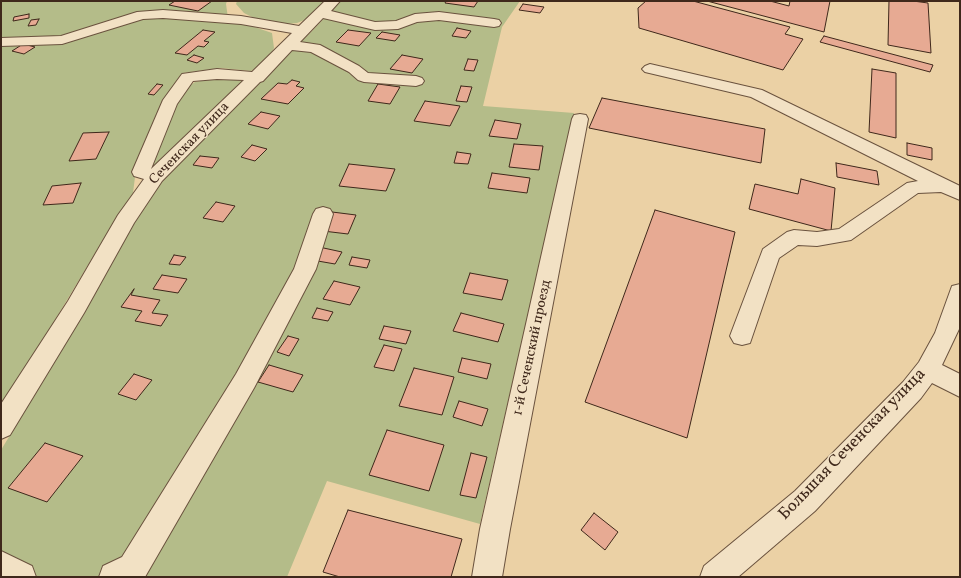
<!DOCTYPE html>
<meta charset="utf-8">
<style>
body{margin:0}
#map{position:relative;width:961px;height:578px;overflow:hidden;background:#ebd1a5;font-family:Vollkorn,serif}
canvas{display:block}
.frame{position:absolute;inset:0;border:2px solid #3f281b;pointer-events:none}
</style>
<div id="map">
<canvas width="961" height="578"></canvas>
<div class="frame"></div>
</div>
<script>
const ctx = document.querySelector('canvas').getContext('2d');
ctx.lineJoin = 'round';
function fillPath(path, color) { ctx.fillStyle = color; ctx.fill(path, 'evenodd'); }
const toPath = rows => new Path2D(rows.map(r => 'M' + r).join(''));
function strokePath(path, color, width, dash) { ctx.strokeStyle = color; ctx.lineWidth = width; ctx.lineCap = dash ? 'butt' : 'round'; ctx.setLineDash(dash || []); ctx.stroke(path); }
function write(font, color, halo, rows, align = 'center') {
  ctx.font = font + ' Vollkorn,serif'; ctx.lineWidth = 3; ctx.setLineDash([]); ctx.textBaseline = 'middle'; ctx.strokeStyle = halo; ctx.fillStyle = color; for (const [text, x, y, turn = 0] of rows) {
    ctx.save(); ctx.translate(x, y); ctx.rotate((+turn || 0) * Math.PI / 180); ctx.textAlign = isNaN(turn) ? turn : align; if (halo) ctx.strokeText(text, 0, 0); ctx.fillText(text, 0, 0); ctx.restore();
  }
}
fillPath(toPath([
 [1,1,227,1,226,4,228,18,272,33,274,48,267,62,251,71,221,68,183,73,165,104,135,177,133,193,115,220,1,410],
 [237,1,327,1,307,19,297,23,285,24,256,19,244,13,236,4],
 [341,1,520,1,502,27,483,106,574,113,480,524,327,481,287,577,1,577,1,450,89,305,134,220,162,178,234,105,311,32],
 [212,79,240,80,243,83,155,168,151,167,175,105,186,88,195,82]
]), '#b4bc89');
const building = toPath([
 [175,1,212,1,198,11,169,5,175,1],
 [446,1,478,1,474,7,445,3,446,1],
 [646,1,693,1,790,27,785,34,803,39,783,70,639,28,638,8,646,1],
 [707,1,770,1,789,6,790,1,830,1,824,32,707,1],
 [889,1,913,1,928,3,931,53,888,45,889,1],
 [523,4,544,7,540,13,519,10,523,4],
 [29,14,29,18,13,21,14,17,29,14],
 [39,19,36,25,28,26,31,20,39,19],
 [457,28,471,31,466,38,452,36,457,28],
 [203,30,215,32,204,41,209,42,204,47,198,46,187,55,175,53,203,30],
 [348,30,371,33,359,46,336,42,348,30],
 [382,32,400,35,395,41,376,38,382,32],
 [824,36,933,65,930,72,820,42,824,36],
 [23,44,35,47,24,54,12,51,23,44],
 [194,55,204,58,197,63,187,60,194,55],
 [402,55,423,59,412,73,390,69,402,55],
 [468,59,478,60,474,71,464,70,468,59],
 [872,69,896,73,896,138,869,132,872,69],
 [292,80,300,82,296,86,304,88,288,104,261,99,278,83,287,84,292,80],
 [157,84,163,85,154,95,148,94,157,84],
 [378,84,400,87,390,104,368,101,378,84],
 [461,86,472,87,467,102,456,101,461,86],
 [602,98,765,129,761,163,589,128,602,98],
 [425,101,460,106,450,126,414,121,425,101],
 [261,112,280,116,268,129,248,124,261,112],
 [495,120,521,124,517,139,489,136,495,120],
 [109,132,96,159,69,161,83,133,109,132],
 [907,143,932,148,932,160,907,155,907,143],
 [514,144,543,146,539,170,509,167,514,144],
 [252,145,267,149,255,161,241,157,252,145],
 [457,152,471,154,468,164,454,163,457,152],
 [200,156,219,158,212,168,193,165,200,156],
 [836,163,877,171,879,185,837,177,836,163],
 [349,164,395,169,386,191,339,186,349,164],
 [492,173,530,178,527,193,488,188,492,173],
 [801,179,835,188,831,231,749,209,755,184,798,194,801,179],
 [81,183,73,203,43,205,52,186,81,183],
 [216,202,235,206,223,222,203,218,216,202],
 [655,210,735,232,687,438,585,402,655,210],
 [332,212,356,215,348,234,323,231,332,212],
 [319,247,342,252,335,264,312,260,319,247],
 [174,255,186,257,180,265,169,264,174,255],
 [352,257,370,260,367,268,349,265,352,257],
 [470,273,508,280,502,300,463,293,470,273],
 [162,275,187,279,178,293,153,289,162,275],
 [334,281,360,287,350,305,323,299,334,281],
 [134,289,131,295,160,300,152,313,168,315,161,326,135,321,142,311,121,307,134,289],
 [317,308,333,312,328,321,312,318,317,308],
 [461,313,504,324,498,342,453,331,461,313],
 [384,326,411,331,406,344,379,339,384,326],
 [288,336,299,339,289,356,277,352,288,336],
 [384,345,402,349,394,371,374,367,384,345],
 [462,358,491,364,487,379,458,372,462,358],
 [269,365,303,375,293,392,258,382,269,365],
 [414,368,454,377,442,415,399,406,414,368],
 [134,374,152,380,136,400,118,394,134,374],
 [459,401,488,409,482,426,453,417,459,401],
 [387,430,444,445,429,491,369,475,387,430],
 [45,443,83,456,47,502,8,488,45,443],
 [471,453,487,457,476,498,460,495,471,453],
 [348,510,462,539,451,577,340,577,323,572,348,510],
 [594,513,618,532,605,550,581,530,594,513]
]);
fillPath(building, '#e7aa93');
strokePath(building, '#3f281b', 1);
const minor = toPath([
 [325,1,340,1,331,11,375,22,396,21,415,14,439,12,494,19,499,20,501,23,499,26,494,27,439,20,417,22,398,29,375,30,323,18,300,42,320,45,359,66,368,73,416,76,422,78,424,81,422,84,416,86,364,82,358,80,349,72,311,52,292,50,263,81,260,82,162,181,134,223,84,313,10,435,1,439,1,404,68,301,118,215,144,179,134,176,132,172,163,100,182,74,217,69,252,72,292,33,241,24,163,18,143,19,62,44,1,46,1,38,61,36,137,12,163,10,241,16,299,26,325,1],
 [217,79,244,80,151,169,177,104,193,81,217,79],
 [650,64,762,90,960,186,960,200,941,192,918,193,851,240,817,246,798,245,779,258,750,343,742,345,734,343,730,336,763,249,787,232,794,230,817,232,839,229,907,183,918,181,751,97,645,72,642,69,645,66,650,64],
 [580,114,586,115,588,119,510,529,502,577,472,577,480,529,572,119,574,115,580,114],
 [323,207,330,209,333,214,316,269,254,388,145,577,99,577,103,566,122,557,236,374,294,269,313,214,316,209,323,207],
 [960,284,960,327,942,365,960,374,960,397,932,383,921,398,815,511,738,577,700,577,704,566,795,491,903,382,919,362,935,333,952,286,960,284],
 [1,551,32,566,36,577,1,577,1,551]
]);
strokePath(minor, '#6a523e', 2);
fillPath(minor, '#f2e1c4');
write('14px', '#3f281b', '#f2e1c4', [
 ["Сеченская улица",190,144,-46],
 ["1-й Сеченский проезд",533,348,-78]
]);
write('17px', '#3f281b', '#f2e1c4', [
 ["Большая Сеченская улица",853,445,-46]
]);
</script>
